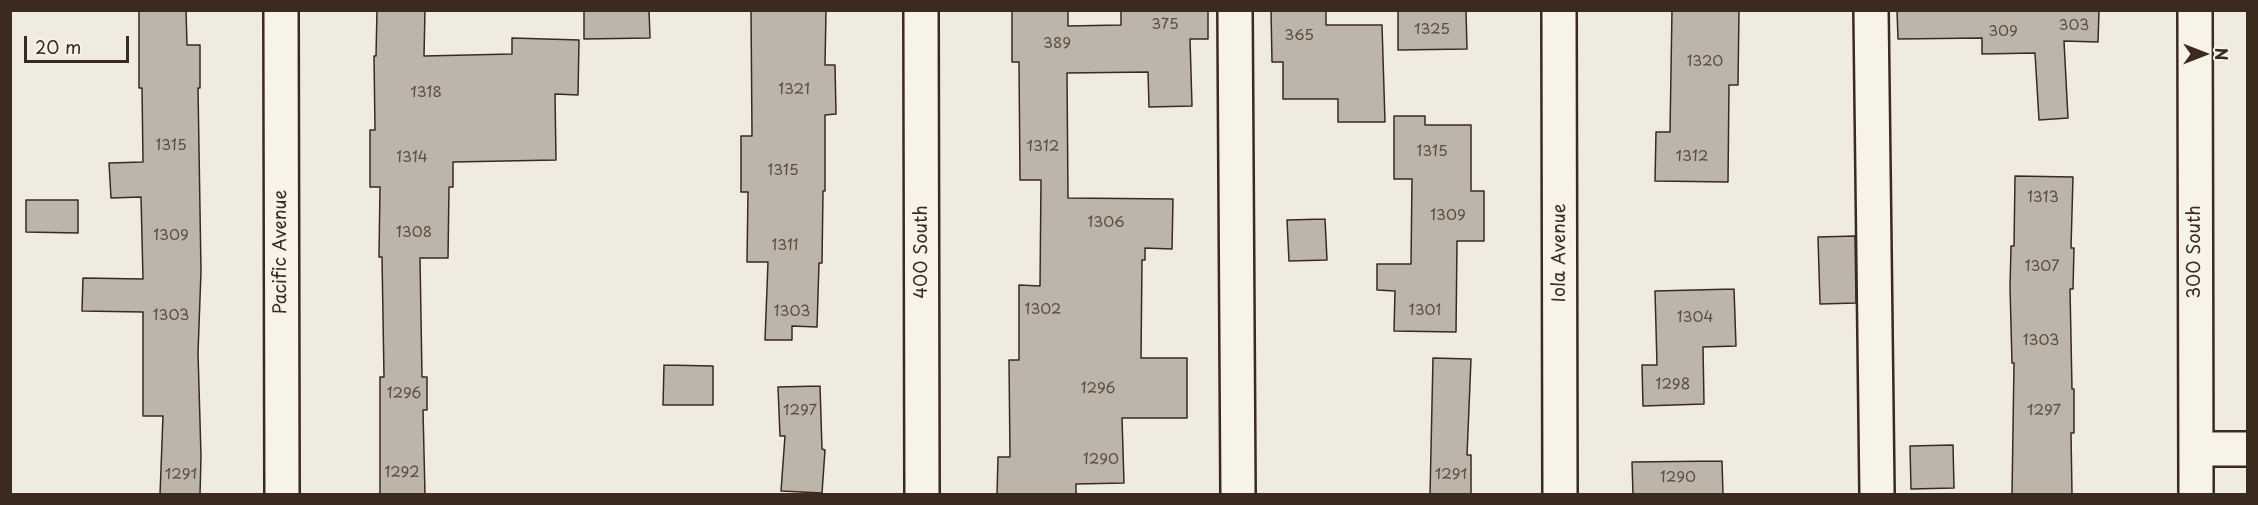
<!DOCTYPE html>
<style>
body{margin:0}
#map{position:relative;width:2258px;height:505px;overflow:hidden;background:#efebe0;font-family:"Playpen Sans",sans-serif}
canvas{display:block}
.frame{position:absolute;inset:0;border:12px solid #3b2a1e;pointer-events:none}
.north{position:absolute;left:2174px;top:24px;width:60px;height:60px;-webkit-text-stroke:4px #f7f3e8;paint-order:stroke;rotate:90deg;font-size:16px;font-weight:700;line-height:24px;text-align:center;color:#3b2a1e}
.north::after{content:'';display:block;margin:auto;width:21px;height:27px;background:#3b2a1e;clip-path:polygon(50% 0,100% 100%,50% 72%,0 100%)}
.scale{position:absolute;left:24px;top:36px;width:105px;height:27px;box-sizing:border-box;border:3px solid #3b2a1e;border-top:0;padding-left:8px;font-size:18px;line-height:21px;white-space:nowrap;color:#3b2a1e;-webkit-text-stroke:4px #f7f3e8;paint-order:stroke}
</style>
<div id="map">
<canvas width="2258" height="505"></canvas>
<div class="frame"></div>
<div class="north">N</div>
<div class="scale">20 m</div>
</div>
<script>
const ctx = document.querySelector('canvas').getContext('2d');
ctx.lineJoin = 'round';
function fillPath(path, color) { ctx.fillStyle = color; ctx.fill(path, 'evenodd'); }
const toPath = rows => new Path2D(rows.map(r => 'M' + r).join(''));
function strokePath(path, color, width, dash) { ctx.strokeStyle = color; ctx.lineWidth = width; ctx.lineCap = dash ? 'butt' : 'round'; ctx.setLineDash(dash || []); ctx.stroke(path); }
function write(font, color, halo, rows, align = 'center') {
  ctx.font = font + ' "Playpen Sans",sans-serif'; ctx.lineWidth = 4.5; ctx.setLineDash([]); ctx.textBaseline = 'middle'; ctx.strokeStyle = halo; ctx.fillStyle = color; for (const [text, x, y, turn = 0] of rows) {
    ctx.save(); ctx.translate(x, y); ctx.rotate((+turn || 0) * Math.PI / 180); ctx.textAlign = isNaN(turn) ? turn : align; if (halo) ctx.strokeText(text, 0, 0); ctx.fillText(text, 0, 0); ctx.restore();
  }
}
const building = toPath([
 [139,10,186,10,187,45,200,45,200,88,198,88,201,271,198,353,201,456,200,495,160,495,163,416,143,416,143,312,82,311,83,278,143,279,141,197,111,198,109,163,143,162,142,88,139,88,139,10],
 [377,10,425,10,424,56,512,54,512,38,579,40,578,95,555,94,556,160,453,162,453,187,449,187,448,258,420,258,422,377,427,377,427,410,423,410,425,495,380,495,380,377,384,377,382,257,379,257,380,187,370,187,370,130,375,130,374,56,376,56,377,10],
 [584,10,649,10,650,38,584,39,584,10],
 [751,10,826,10,825,65,835,65,836,114,825,115,825,191,823,191,822,263,819,263,817,327,792,326,792,340,765,340,768,262,747,262,748,192,741,192,741,136,752,136,751,10],
 [1012,10,1068,10,1068,26,1121,25,1121,10,1208,10,1208,39,1190,39,1192,106,1149,107,1148,72,1067,73,1068,198,1173,199,1172,249,1145,248,1145,260,1142,260,1141,358,1187,358,1187,418,1122,418,1124,483,1076,484,1076,495,997,495,998,457,1010,457,1009,360,1019,360,1019,285,1040,286,1041,180,1020,180,1019,62,1012,62,1012,10],
 [1271,10,1326,10,1326,25,1382,25,1385,122,1338,122,1338,99,1283,99,1283,62,1272,62,1271,10],
 [1398,10,1466,10,1467,49,1398,50,1398,10],
 [1672,10,1739,10,1738,85,1729,85,1728,182,1655,181,1656,132,1670,132,1672,10],
 [1897,10,2099,10,2098,42,2064,41,2068,118,2039,120,2035,53,1982,54,1982,38,1898,39,1897,10],
 [1394,116,1425,116,1425,125,1471,125,1471,191,1484,191,1484,241,1457,241,1456,332,1394,331,1395,291,1377,290,1377,264,1411,264,1412,179,1394,179,1394,116],
 [2015,176,2073,177,2071,248,2074,248,2073,289,2070,289,2072,389,2074,389,2074,433,2071,433,2072,495,2012,495,2014,363,2012,363,2010,287,2011,246,2014,246,2015,176],
 [26,200,78,200,78,233,26,232,26,200],
 [1325,219,1327,260,1289,261,1287,220,1325,219],
 [1855,236,1856,303,1820,304,1818,237,1855,236],
 [1734,289,1736,346,1703,347,1704,404,1643,406,1642,365,1657,365,1655,291,1734,289],
 [1433,358,1471,359,1467,455,1471,455,1471,495,1430,495,1433,358],
 [664,365,713,366,713,405,663,405,664,365],
 [820,386,822,449,825,450,822,493,781,491,785,436,780,436,778,387,820,386],
 [1953,445,1954,488,1911,489,1910,446,1953,445],
 [1722,461,1723,495,1633,495,1632,462,1722,461]
]);
fillPath(building, '#bdb5aa');
strokePath(building, '#3b2a1e', 1.5);
const minor = toPath([
 [281,10,282,494],
 [1235,10,1238,494],
 [1559,10,1560,494],
 [1871,10,1877,494],
 [2195,10,2196,494],
 [2196,449,2248,449]
]);
const major = toPath([
 [921,10,922,494]
]);
strokePath(minor, '#3b2a1e', 38);
strokePath(major, '#3b2a1e', 38);
strokePath(minor, '#f7f3e8', 33);
strokePath(major, '#f7f3e8', 33);
write('15px', '#5c4d41', null, [
 ["375",1165,25],
 ["303",2074,26],
 ["1325",1432,30],
 ["309",2003,32],
 ["365",1299,36],
 ["389",1057,44],
 ["1320",1705,62],
 ["1321",794,90],
 ["1318",426,93],
 ["1315",171,146],
 ["1312",1043,147],
 ["1315",1432,152],
 ["1312",1692,157],
 ["1314",412,158],
 ["1315",783,171],
 ["1313",2043,198],
 ["1309",1448,216],
 ["1306",1106,223],
 ["1308",414,233],
 ["1309",171,236],
 ["1311",785,246],
 ["1307",2042,267],
 ["1302",1043,310],
 ["1301",1425,311],
 ["1303",792,312],
 ["1303",171,316],
 ["1304",1695,318],
 ["1303",2041,341],
 ["1298",1673,385],
 ["1296",1098,389],
 ["1296",404,394],
 ["1297",800,411],
 ["1297",2044,411],
 ["1290",1101,460],
 ["1292",402,473],
 ["1291",181,475],
 ["1291",1451,475],
 ["1290",1678,478]
]);
write('18px', '#3b2a1e', '#f7f3e8', [
 ["Pacific Avenue",281,252,-90],
 ["400 South",922,252,-90],
 ["300 South",2195,252,-90],
 ["Iola Avenue",1560,253,-90]
]);
</script>
